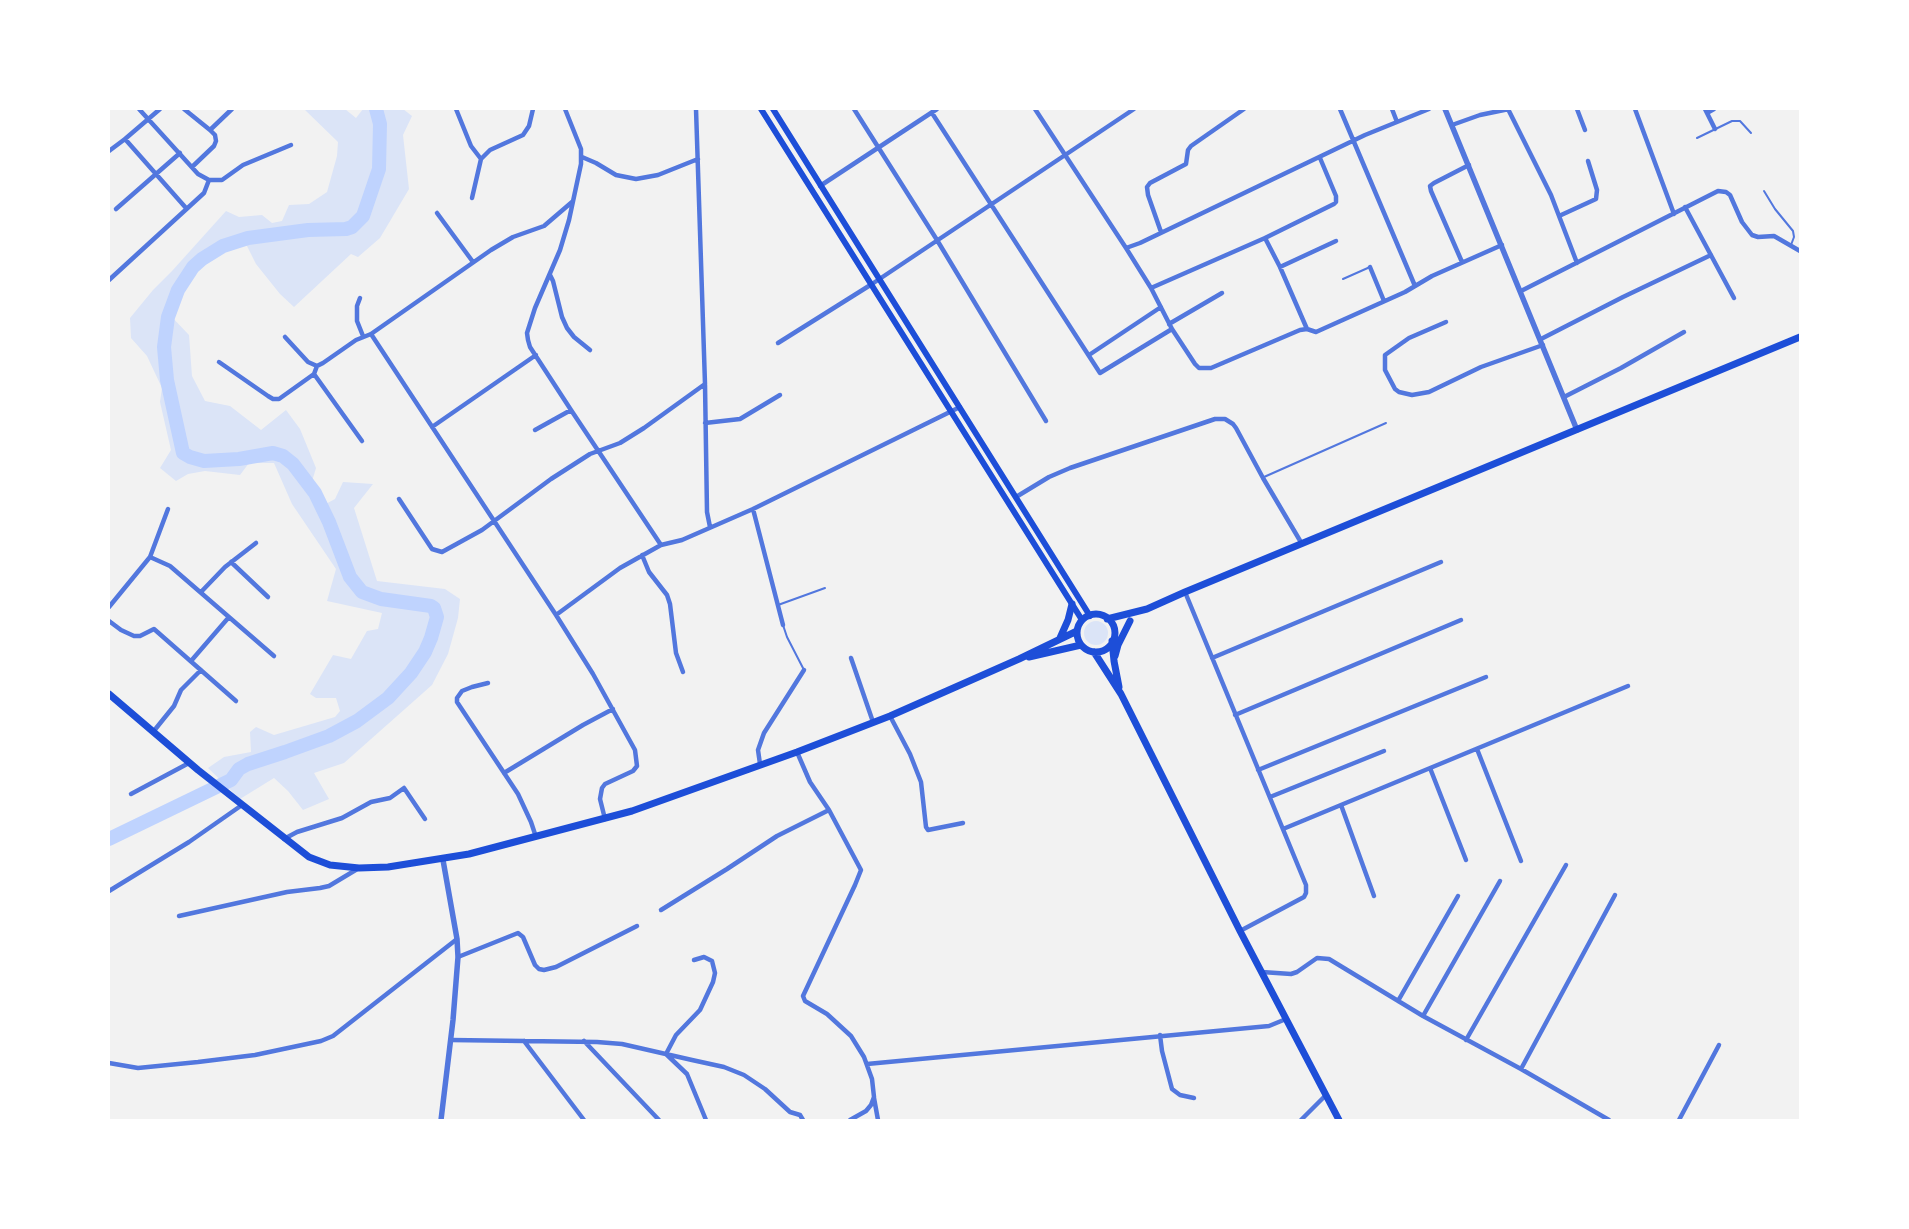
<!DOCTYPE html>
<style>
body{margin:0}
#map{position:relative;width:1909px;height:1229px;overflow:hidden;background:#f2f2f2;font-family:Cabin,sans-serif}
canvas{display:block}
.frame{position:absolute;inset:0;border:110px solid #fff;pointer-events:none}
</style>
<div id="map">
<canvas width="1909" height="1229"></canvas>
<div class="frame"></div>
</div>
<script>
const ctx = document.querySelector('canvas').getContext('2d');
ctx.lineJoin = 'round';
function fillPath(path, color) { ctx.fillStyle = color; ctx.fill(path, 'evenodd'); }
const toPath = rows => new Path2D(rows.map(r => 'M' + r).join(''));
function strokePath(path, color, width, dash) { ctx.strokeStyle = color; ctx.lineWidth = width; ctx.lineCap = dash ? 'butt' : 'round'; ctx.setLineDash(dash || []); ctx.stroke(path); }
fillPath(toPath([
 [304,109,345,109,356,118,363,109,403,109,412,116,403,135,409,189,380,238,358,257,351,254,294,307,280,294,256,264,243,238,223,244,201,258,192,267,178,289,168,313,189,335,192,376,205,401,230,406,261,430,286,410,300,429,316,468,310,488,320,507,335,499,343,482,373,484,354,508,377,581,445,589,460,599,458,618,448,654,432,685,344,763,314,773,329,799,303,810,288,791,274,778,240,799,208,768,224,757,251,752,250,732,256,727,274,735,335,717,340,711,336,698,316,698,310,694,333,655,351,659,367,631,378,629,382,613,327,601,336,569,292,504,274,463,249,463,240,475,205,471,188,474,176,481,160,468,171,450,160,402,162,388,147,356,131,338,130,318,153,290,172,271,226,211,239,217,262,215,272,223,282,221,289,205,309,204,327,192,337,156,338,142],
 '1084 633a12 12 0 1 1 24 0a12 12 0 1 1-24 0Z'
]), '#dbe4f7');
strokePath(toPath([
 [109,839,231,780,239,769,248,764,285,752,329,736,357,721,388,698,411,673,425,652,431,638,437,617,434,608,431,606,381,599,362,592,350,577,329,522,315,493,293,464,283,456,273,453,239,459,204,461,190,457,183,453,167,380,164,347,168,317,178,290,193,267,202,259,223,246,248,238,308,230,346,229,352,227,363,216,379,169,380,124,376,109]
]), '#bfd3fe', 14);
strokePath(toPath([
 [1697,138,1732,121,1740,121,1751,133],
 [1764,191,1775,209,1793,231,1794,237,1791,245],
 [1343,279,1370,267],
 [1264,477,1386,423],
 [778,605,825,588],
 [783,625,787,637,804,670]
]), '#5277de', 2);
strokePath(toPath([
 [139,109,198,174,209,180],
 [184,109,210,130,232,109],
 [456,109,471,146,481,159,490,150,523,135,529,126,533,109],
 [565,109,581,149,581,164,569,220,560,250,535,308,527,333,528,340,530,347,571,410,661,545],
 [696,109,705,384,707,512,710,527],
 [854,109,937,240,1046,421],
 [1035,109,1126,248,1151,288,1172,329,1195,364,1199,368,1211,368,1300,330,1307,329,1316,332,1405,292,1432,276,1502,245],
 [1340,109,1415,286],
 [1392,109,1397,122],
 [1508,109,1551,195,1577,263],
 [1577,109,1585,130],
 [1635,109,1674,214],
 [1705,109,1715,129],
 [932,113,1100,373,1172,329],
 [1707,113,1714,109],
 [1452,125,1480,115,1509,109],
 [125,139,186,208],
 [109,151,125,139,160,109],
 [582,157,596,163,616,175,636,179,658,175,698,159],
 [192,167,214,146,216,141,215,135,210,130],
 [820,186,937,109],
 [472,198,481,159],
 [1685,207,1734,298],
 [116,209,180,153],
 [437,213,473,262],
 [1559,216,1596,199,1597,190,1588,161],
 [1161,232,1148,195,1147,187,1150,183,1186,164,1188,150,1191,146,1244,109],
 [1265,238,1280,267,1307,329],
 [1126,248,1140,243,1365,135,1429,109],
 [1462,262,1431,191,1430,186,1434,183,1469,165],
 [1280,267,1336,241],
 [1370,267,1384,301],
 [550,275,553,281,562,317,567,328,574,337,590,350],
 [109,280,204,193,209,180,222,180,243,165,291,145],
 [1151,288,1265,238,1334,204,1336,202,1336,196,1320,158],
 [1521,291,1718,191,1726,192,1730,195,1742,222,1752,235,1758,237,1774,236,1800,251],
 [360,298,357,306,357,321,363,336],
 [1446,322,1409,338,1385,355,1385,370,1395,389,1399,392,1412,395,1429,392,1481,367,1543,345],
 [1169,324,1222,293],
 [371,334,556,615,593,674,635,750,637,766,633,771,605,784,602,788,600,799,605,819],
 [285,337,308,362,317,366],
 [1541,339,1623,297,1711,255],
 [778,343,872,284,1134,109],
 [1089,355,1161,307],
 [219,362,268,396,273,399,279,399,314,374,317,366,323,363,356,340,371,334,491,250,513,237,544,226,572,202],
 [314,374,362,441],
 [1564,397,1621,368,1684,332],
 [705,423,740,419,780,395],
 [432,427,536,355],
 [535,430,571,410],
 [1016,497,1049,477,1070,468,1215,419,1225,419,1233,424,1236,428,1263,478,1302,544],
 [399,499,432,549,442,552,482,530,551,479,590,454,620,443,644,428,705,384],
 [753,509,783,625],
 [642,555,649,572,667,595,670,604,676,653,683,672],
 [150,557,170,566,274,656],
 [231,562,268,597],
 [201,592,225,567,256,543],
 [1185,592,1306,885,1306,893,1304,897,1240,931],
 [109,607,150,557,168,509],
 [556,615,620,568,661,545,682,540,753,509,960,407],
 [109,621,121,630,134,636,140,636,154,629,236,701],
 [851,658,873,722],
 [1212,658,1441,562],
 [191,661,229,617],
 [488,683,472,687,462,691,457,698,457,702,518,794,531,822,536,837],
 [1235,715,1461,620],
 [890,716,910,754,921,782,926,827,928,830,963,823],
 [153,732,174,706,181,690,201,670],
 [1477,749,1521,861],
 [797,752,810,782,829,810,861,870,855,885,803,996,805,1001,827,1014,851,1036,864,1057,872,1079,874,1097,871,1105,866,1111,850,1120],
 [760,764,758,750,764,733,804,670],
 [1430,768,1466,860],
 [1258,770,1486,677],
 [504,773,583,725,613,709],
 [131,794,189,763],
 [1270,797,1384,751],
 [1341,805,1374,896],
 [1283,829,1628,686],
 [284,839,297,832,342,818,371,802,390,798,404,788,425,819],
 [109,891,189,842,242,805],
 [661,910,727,869,777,836,829,810],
 [179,916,287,892,320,888,329,886,359,868],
 [458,957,518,933,523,937,535,965,539,969,544,970,556,967,637,926],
 [694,960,704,957,712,961,715,973,713,982,700,1010,676,1035,666,1054,687,1074,706,1120],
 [1262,972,1291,974,1297,972,1317,958,1329,959,1423,1016,1521,1069,1609,1120],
 [1398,1001,1458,896],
 [1423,1016,1500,881],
 [1160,1035,1162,1051,1172,1089,1180,1095,1194,1098],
 [451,1040,597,1042,622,1044,692,1060,724,1067,744,1075,765,1089,790,1112,800,1115,803,1120],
 [1466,1040,1566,865],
 [524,1041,584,1120],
 [584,1041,659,1120],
 [109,1063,138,1068,198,1062,255,1055,321,1041,333,1036,457,939],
 [867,1064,1269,1026,1286,1019],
 [1521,1069,1615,895],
 [874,1098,878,1120],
 [1301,1120,1326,1095],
 [1679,1120,1719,1045]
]), '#5277de', 4.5);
strokePath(toPath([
 [1445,109,1577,430],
 [441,1120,453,1020,458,957,457,939,443,860]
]), '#5277de', 5.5);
strokePath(toPath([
 [761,109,1082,620],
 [773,109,1090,616]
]), '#1d4ed8', 6);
strokePath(toPath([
 '1077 633a19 19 0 1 1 38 0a19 19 0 1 1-38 0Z',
 [1107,619,1147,609,1185,592,1800,337],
 [1060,638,1068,620,1072,604],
 [1112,641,1114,661,1119,687],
 [1094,652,1121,694,1240,931,1339,1120],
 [1115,656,1118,645,1130,621],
 [1029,657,1081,645],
 [109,694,198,770,309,857,330,865,359,868,388,867,469,854,632,811,797,752,890,716,1019,659,1077,631]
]), '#1d4ed8', 7);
</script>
